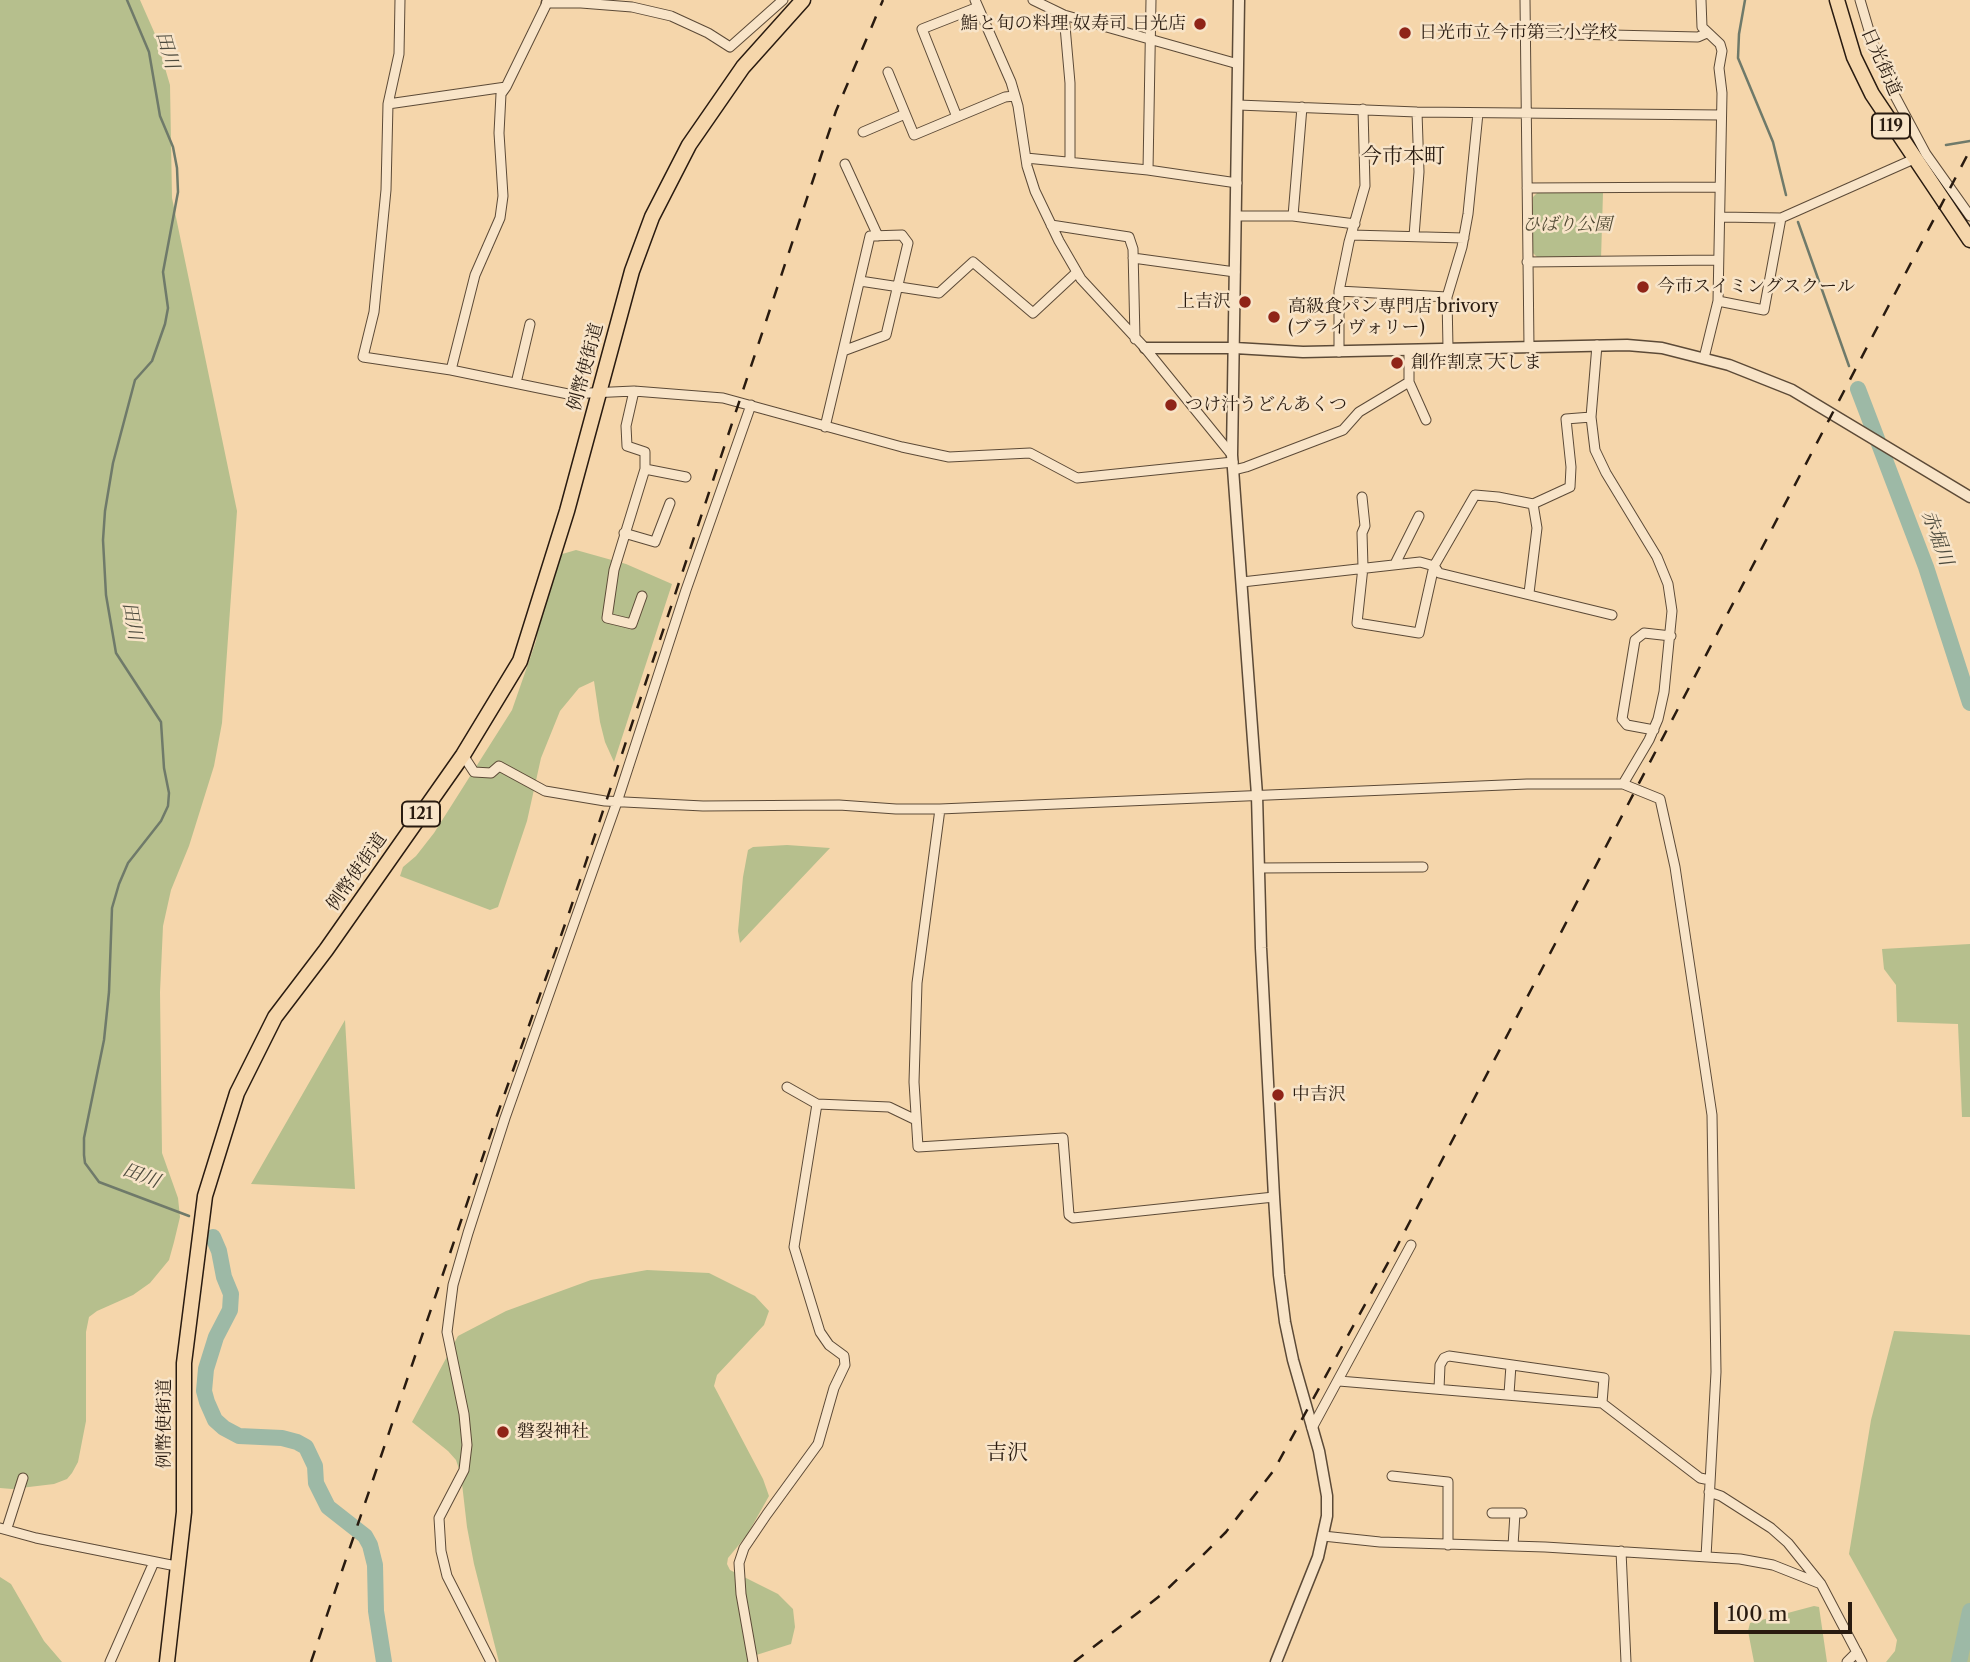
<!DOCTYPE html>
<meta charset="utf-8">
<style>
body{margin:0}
#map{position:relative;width:1970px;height:1662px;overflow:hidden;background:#f5d6ab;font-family:"Libre Caslon Text",serif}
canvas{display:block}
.scale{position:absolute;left:1714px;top:1602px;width:138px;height:32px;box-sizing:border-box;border:4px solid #291b10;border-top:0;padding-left:9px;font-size:21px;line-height:24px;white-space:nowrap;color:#291b10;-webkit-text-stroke:5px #f8e4c8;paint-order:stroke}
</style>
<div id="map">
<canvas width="1970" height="1662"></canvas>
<div class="scale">100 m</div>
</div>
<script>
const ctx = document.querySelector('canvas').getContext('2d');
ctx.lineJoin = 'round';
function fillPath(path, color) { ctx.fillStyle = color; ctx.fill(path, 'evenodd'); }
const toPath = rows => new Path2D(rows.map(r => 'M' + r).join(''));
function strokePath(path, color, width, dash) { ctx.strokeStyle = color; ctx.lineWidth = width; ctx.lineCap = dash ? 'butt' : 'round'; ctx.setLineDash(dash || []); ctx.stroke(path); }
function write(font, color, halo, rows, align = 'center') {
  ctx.font = font + ' "Libre Caslon Text","Noto Serif JP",serif'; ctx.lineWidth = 5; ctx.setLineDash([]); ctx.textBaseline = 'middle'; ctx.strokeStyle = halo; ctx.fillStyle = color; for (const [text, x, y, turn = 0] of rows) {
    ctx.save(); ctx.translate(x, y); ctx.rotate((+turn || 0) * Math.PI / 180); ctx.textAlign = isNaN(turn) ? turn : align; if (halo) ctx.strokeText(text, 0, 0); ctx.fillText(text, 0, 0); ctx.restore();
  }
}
fillPath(toPath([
 [0,0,140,0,155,34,170,85,172,198,237,511,222,723,214,766,189,846,171,890,163,926,160,992,162,1153,178,1198,180,1217,174,1242,169,1260,150,1283,133,1295,97,1311,89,1317,86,1332,86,1421,78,1462,72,1473,67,1479,54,1484,12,1489,0,1488],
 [1538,192,1603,193,1601,259,1537,257,1533,253,1533,197],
 [576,550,626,564,672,584,614,762,605,742,600,722,594,681,579,688,560,711,541,758,527,821,498,907,490,910,400,876,403,867,416,856,434,833,512,710,536,641,545,587,552,557],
 [787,845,830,848,740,943,738,931,743,877,748,850,753,847],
 [1970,944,1970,1117,1962,1117,1958,1024,1897,1022,1896,985,1884,969,1882,949],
 [345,1020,355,1189,251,1184],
 [647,1270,709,1273,755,1296,769,1311,764,1325,717,1375,714,1386,763,1479,769,1496,747,1535,728,1558,727,1564,730,1570,778,1594,793,1609,795,1627,791,1644,750,1657,749,1662,499,1662,474,1564,467,1527,461,1475,456,1460,448,1451,412,1422,458,1336,506,1311,591,1280],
 [1894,1331,1970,1335,1970,1662,1886,1662,1895,1651,1897,1640,1849,1554,1871,1420],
 [0,1577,11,1584,44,1641,62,1662,0,1662],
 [1814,1606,1819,1607,1827,1662,1754,1662,1748,1631,1750,1623]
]), '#b6bf8d');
strokePath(toPath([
 [127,0,149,52,160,116,173,147,177,168,178,192,163,272,168,308,165,324,152,361,135,380,113,463,105,511,103,540,106,595,116,653,161,722,164,768,169,793,168,806,161,821,128,863,119,884,112,908,109,992,104,1040,84,1138,84,1155,85,1163,99,1182,189,1216],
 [1745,0,1739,34,1738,58,1773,142,1786,195],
 [1946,145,1970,141],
 [1798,222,1849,366]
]), '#6f7a6a', 2.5);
strokePath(toPath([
 [1858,389,1926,567,1970,703],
 [213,1237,219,1251,224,1277,231,1294,230,1310,216,1337,206,1369,204,1391,207,1402,215,1420,224,1428,239,1436,282,1438,297,1442,306,1447,315,1466,316,1483,328,1507,365,1536,370,1545,375,1565,376,1611,384,1662],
 [1959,1662,1970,1611]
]), '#9db9a6', 16);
const minor = toPath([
 [400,0,399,54,388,104,386,190,374,312,363,357,451,370,568,394,634,391,723,398,902,447,949,457,1030,453,1077,478,1233,462],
 [975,0,1011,82,1018,106,1027,166,1035,191,1059,241,1081,279,1145,348,1232,455],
 [1033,0,1064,15,1238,64],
 [1525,0,1529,346],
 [1701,0,1702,27,1720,44,1722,51,1719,68,1722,93,1718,301,1704,358],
 [1860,0,1873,44,1895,96,1926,154,1970,216],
 [978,7,922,29,957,117,1005,97,1014,96],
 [1064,15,1070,83,1070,162],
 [1526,33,1698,37,1707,33],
 [888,72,914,135,957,117],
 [388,104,506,87,547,3,581,3,632,7,671,16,708,33,730,47,783,0],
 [1238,105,1417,112,1721,115],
 [863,132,905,114],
 [1026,158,1148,170,1237,183],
 [845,164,878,236],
 [1148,170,1151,0],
 [1527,188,1720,187],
 [1236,216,1293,216,1355,224],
 [1293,216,1302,107],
 [1720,217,1781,218,1914,159],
 [1051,225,1129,237,1133,249,1135,339],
 [902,235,908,243,886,335,843,351,870,236,902,235],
 [1351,235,1464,238],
 [1414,236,1419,172,1417,112],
 [1133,258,1235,272],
 [1527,262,1718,260],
 [860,281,939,293,973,262,1033,313,1077,272],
 [1339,291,1447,297],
 [1718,301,1764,310,1781,218],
 [1597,345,1591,417,1595,450,1606,473,1657,557,1668,584,1672,611,1664,692,1658,719,1649,740,1623,784],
 [1448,348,1447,297,1462,247,1468,214,1478,113],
 [1409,350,1409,382,1426,420],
 [1339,352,1339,291,1349,242,1365,186,1363,109],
 [451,370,475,275,500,218,503,196,499,133,501,94,506,87],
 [516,383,530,324],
 [634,391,626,426,627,446,645,452,645,469,614,570,607,618,632,624,642,596],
 [825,427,843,351],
 [645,469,686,477],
 [1234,470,1246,467,1343,430,1359,412,1409,382],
 [1362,497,1365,526,1362,533,1363,567,1357,623,1419,633,1434,566,1475,495,1498,497,1533,504,1570,487,1571,467,1566,419,1591,417],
 [624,533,655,542,670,503],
 [1395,564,1419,516],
 [1242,582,1420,562,1434,566,1439,573,1612,615],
 [1529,593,1537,528,1533,504],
 [1654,730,1627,725,1622,719,1635,640,1644,633,1671,636],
 [463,755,474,772,491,773,499,766,545,791,605,801,703,806,839,805,896,809,940,809,1527,784,1623,784,1660,799,1675,867,1712,1115,1716,1372,1706,1557],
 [940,809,917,983,914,1082,918,1147,1063,1138,1069,1215,1073,1218,1274,1197],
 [1260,868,1423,867],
 [787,1087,817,1104,889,1107,916,1120],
 [1339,1381,1602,1403,1700,1478,1710,1480],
 [1439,1389,1440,1365,1444,1358,1449,1356,1604,1378,1602,1403],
 [1509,1394,1511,1365],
 [1312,1428,1411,1245],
 [1392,1476,1448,1482,1448,1545],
 [1709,1492,1721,1496,1771,1528,1788,1543,1821,1584,1862,1662],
 [1492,1513,1522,1513],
 [0,1528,36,1538,176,1566],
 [7,1528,23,1478],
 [1323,1536,1380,1542,1545,1547,1740,1559,1773,1565,1821,1584],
 [1513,1546,1515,1513],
 [1621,1551,1626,1662],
 [110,1662,154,1562],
 [491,1662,447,1576,441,1551,439,1518,464,1470,467,1445,464,1414,447,1332,453,1285,468,1233,505,1118,617,802,686,590,751,405],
 [753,1662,741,1594,739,1563,744,1548,767,1514,818,1444,834,1388,845,1365,844,1356,829,1345,820,1332,794,1247,817,1104],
 [1847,1662,1857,1652]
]);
const tertiary = toPath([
 [1239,0,1232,455,1257,795,1261,948,1274,1197,1279,1275,1285,1322,1293,1360,1319,1451,1327,1496,1327,1516,1318,1557,1276,1662],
 [547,3,548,0],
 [1145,348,1235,348,1303,352,1627,345,1662,348,1729,365,1792,390,1970,497]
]);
const trunk = toPath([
 [1837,0,1854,57,1872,94,1970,240],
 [167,1662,184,1512,184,1363,205,1196,237,1093,275,1017,326,950,463,755,520,661,567,511,632,271,652,217,689,145,743,67,803,0]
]);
strokePath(minor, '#5c4a37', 11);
strokePath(tertiary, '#5c4a37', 13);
strokePath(trunk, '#291b10', 17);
strokePath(minor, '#f8e4c8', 9);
strokePath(tertiary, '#f8e4c8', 10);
strokePath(trunk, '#f5d6ab', 14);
strokePath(toPath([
 [311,1662,495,1121,569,913,836,111,883,0],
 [1074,1662,1161,1595,1201,1557,1226,1532,1274,1470,1395,1250,1970,150]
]), '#291b10', 2.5, [12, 12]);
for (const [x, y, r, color] of [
 [1200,24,7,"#8f2418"],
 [1405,33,7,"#8f2418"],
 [1643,287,7,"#8f2418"],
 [1245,302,7,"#8f2418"],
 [1274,317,7,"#8f2418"],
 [1397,363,7,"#8f2418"],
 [1171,405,7,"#8f2418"],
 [1278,1095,7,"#8f2418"],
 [503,1432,7,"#8f2418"]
]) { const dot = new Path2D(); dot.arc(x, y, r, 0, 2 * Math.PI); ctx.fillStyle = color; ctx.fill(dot); strokePath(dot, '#f8e4c8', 2.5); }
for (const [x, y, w] of [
 [1891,126,38],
 [421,814,38]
]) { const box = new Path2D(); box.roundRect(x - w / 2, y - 12.5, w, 25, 5); ctx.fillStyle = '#f8e4c8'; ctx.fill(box); strokePath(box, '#291b10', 2); }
write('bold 16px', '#291b10', null, [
 ["119",1891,126],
 ["121",421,814]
]);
write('18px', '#291b10', '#f8e4c8', [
 ["鮨と旬の料理 奴寿司 日光店",1186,24,"right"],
 ["日光市立今市第三小学校",1419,33],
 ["今市スイミングスクール",1657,287],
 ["上吉沢",1231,302,"right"],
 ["高級食パン専門店 brivory",1288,307],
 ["(ブライヴォリー)",1288,328],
 ["創作割烹 大しま",1411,363],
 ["つけ汁うどんあくつ",1185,405],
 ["中吉沢",1292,1095],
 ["磐裂神社",517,1432]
], 'left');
write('18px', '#291b10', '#f8e4c8', [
 ["日光街道",1881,62,66],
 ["例幣使街道",586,367,-75],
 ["例幣使街道",357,872,-55],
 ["例幣使街道",165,1424,-90]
]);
write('italic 18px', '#534c36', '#f8e4c8', [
 ["ひばり公園",1567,225]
]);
write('italic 19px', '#4c4a3d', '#f8e4c8', [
 ["田川",167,50,74],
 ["赤堀川",1937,538,70],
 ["田川",132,621,80],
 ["田川",141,1176,21]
]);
write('21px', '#291b10', '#f8e4c8', [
 ["今市本町",1403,157],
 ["吉沢",1007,1453]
]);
</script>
